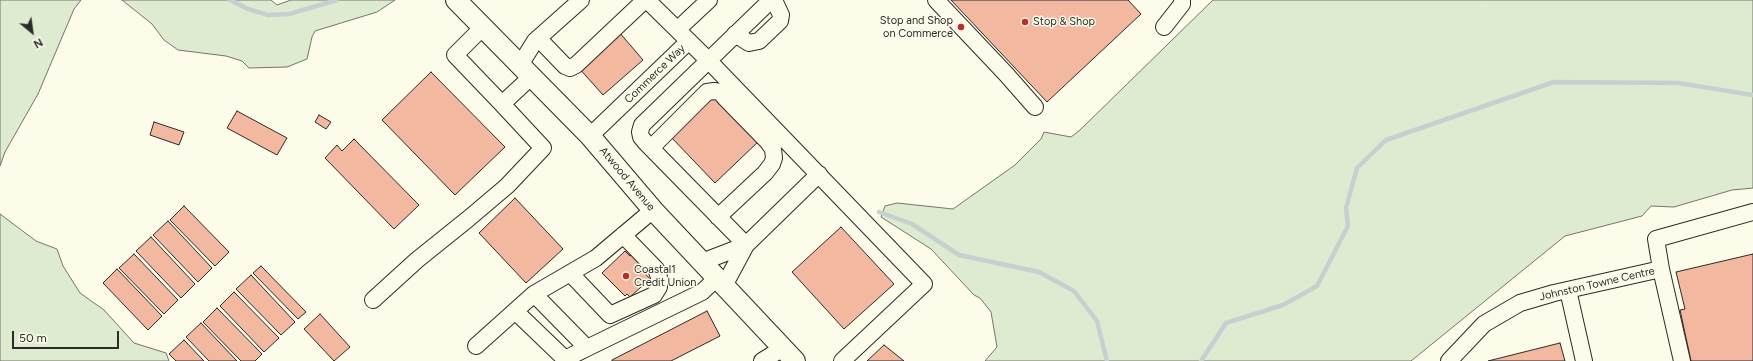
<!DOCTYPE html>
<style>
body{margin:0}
#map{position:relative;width:1753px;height:361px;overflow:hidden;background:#fdfbea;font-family:Figtree,sans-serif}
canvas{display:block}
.north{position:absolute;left:12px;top:12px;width:40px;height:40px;-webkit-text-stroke:3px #fdfbea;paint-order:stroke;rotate:151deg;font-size:11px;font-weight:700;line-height:16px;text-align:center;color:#2b2b2b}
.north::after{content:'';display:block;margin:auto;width:14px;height:18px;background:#2b2b2b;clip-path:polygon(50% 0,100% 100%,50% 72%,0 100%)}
.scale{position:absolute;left:12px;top:331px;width:107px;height:18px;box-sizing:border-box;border:2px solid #2b2b2b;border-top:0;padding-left:5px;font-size:12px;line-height:14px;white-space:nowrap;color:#2b2b2b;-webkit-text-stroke:3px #fdfbea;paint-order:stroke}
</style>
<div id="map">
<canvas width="1753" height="361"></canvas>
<div class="north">N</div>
<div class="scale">50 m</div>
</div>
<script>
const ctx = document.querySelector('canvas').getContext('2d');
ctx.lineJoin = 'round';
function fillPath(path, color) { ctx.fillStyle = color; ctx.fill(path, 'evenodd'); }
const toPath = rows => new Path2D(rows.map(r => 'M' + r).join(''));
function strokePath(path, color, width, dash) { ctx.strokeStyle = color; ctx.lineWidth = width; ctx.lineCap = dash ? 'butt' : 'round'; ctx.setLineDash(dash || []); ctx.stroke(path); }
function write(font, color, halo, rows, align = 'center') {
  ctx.font = font + ' Figtree,sans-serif'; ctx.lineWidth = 3; ctx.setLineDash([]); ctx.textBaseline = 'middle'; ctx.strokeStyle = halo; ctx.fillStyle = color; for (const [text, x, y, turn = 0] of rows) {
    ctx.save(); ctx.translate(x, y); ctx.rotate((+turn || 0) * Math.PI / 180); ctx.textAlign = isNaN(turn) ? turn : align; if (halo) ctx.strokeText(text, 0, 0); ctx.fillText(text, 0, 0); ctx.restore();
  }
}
const green = toPath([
 [0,0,81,0,74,9,38,94,5,152,0,166,0,0],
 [122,0,271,0,277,5,291,0,395,0,377,12,315,31,312,37,307,59,287,67,249,68,242,61,226,56,178,50,164,40,152,24,122,0],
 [1213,0,1753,0,1753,188,1732,190,1674,207,1651,206,1642,216,1565,236,1411,361,985,361,997,347,991,312,980,298,974,295,931,249,881,217,885,206,897,203,953,209,1015,165,1041,139,1044,132,1071,137,1080,130,1213,0],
 [0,214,36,241,57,249,63,266,80,293,104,310,134,343,166,353,169,361,0,361,0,214]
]);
fillPath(green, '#deebd1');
strokePath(green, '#74746e', 1);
strokePath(toPath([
 [230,0,248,9,268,15,289,14,337,0],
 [879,212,912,224,959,255,1039,272,1074,291,1097,321,1107,361],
 [1201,361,1226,323,1283,305,1317,286,1348,226,1346,208,1357,168,1386,140,1554,82,1678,83,1753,95]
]), '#c7d0d0', 4.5);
const building = toPath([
 [951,0,1128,0,1141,14,1047,102,951,0],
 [619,32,643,60,603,95,578,67,619,32],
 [431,72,505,147,455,195,382,120,431,72],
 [718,96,760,140,715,183,670,136,709,98,718,96],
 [237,111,287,138,277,155,227,128,237,111],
 [319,115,331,122,326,129,315,122,319,115],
 [154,122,184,132,179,145,150,135,154,122],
 [354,139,419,205,394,229,325,158,337,145,342,151,354,139],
 [515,198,563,249,526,283,479,233,515,198],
 [184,206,229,252,215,266,170,220,184,206],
 [168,221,212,268,198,282,153,235,168,221],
 [841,227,894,284,844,329,792,272,841,227],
 [151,237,195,284,181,298,136,251,151,237],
 [639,248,649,259,639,267,650,279,630,297,627,294,625,296,602,273,625,251,630,256,639,248],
 [134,254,178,300,164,314,119,268,134,254],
 [1753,254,1753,361,1691,361,1680,310,1685,309,1676,272,1753,254],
 [261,266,306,312,298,319,253,273,261,266],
 [117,269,162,316,148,330,103,283,117,269],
 [251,275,295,322,281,335,236,289,251,275],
 [234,292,279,338,264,352,220,306,234,292],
 [217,308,262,354,255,361,241,361,203,322,217,308],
 [707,311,720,336,671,361,612,361,612,360,707,311],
 [320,314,350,347,334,361,304,329,320,314],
 [201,323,237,361,209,361,186,337,201,323],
 [184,340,204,361,176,361,169,354,184,340],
 [1560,343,1565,361,1488,361,1560,343],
 [884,345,904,361,867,361,884,345]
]);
fillPath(building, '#f2b8a0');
strokePath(building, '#2b2b2b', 1);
const minor = toPath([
 [647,0,708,60,924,284,842,361],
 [936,0,1006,74,1035,107],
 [483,27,455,55,502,104],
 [1164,27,1182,4,1182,0],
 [678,29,709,0],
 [735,34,749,43,759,41,780,21,781,15,774,0],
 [538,38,565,66,570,68,576,65,645,0],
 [520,65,535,41,581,0],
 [590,136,689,41],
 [651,148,707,92,714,91,720,92,725,98,768,142,773,149,774,158,772,164,765,173,718,217],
 [653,210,596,258,534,294,587,348,702,292,717,278],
 [746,245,646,143,641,137,640,132,642,125,771,0],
 [702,262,746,245],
 [1661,269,1682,361],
 [570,273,610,315,654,295,659,287,659,277,656,269,623,235],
 [724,286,746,245,819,174],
 [1568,290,1584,361],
 [373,300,417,260,468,219,507,186,543,148,502,104,531,77],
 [515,311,565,359,587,348],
 [476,346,534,294],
 [762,361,783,348],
 [1449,361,1484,324,1520,303,1554,293,1661,269,1656,239,1753,212]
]);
const major = toPath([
 [456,0,590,136,653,210,795,361]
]);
strokePath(minor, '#2b2b2b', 18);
strokePath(major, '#2b2b2b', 22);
strokePath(minor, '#fdfbea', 16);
strokePath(major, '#fdfbea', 20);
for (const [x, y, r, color] of [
 [1025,22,4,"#c62828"],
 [961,27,4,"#c62828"],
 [626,276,4,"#c62828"]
]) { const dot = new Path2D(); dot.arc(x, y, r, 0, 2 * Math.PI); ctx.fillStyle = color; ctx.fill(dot); strokePath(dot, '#fdfbea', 1.5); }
write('11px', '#2b2b2b', '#fdfbea', [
 ["Stop and Shop",953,21,"right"],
 ["on Commerce",953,34,"right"],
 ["Stop & Shop",1033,22],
 ["Coastal1",634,270],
 ["Credit Union",634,283]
], 'left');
write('11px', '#2b2b2b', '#fdfbea', [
 ["Commerce Way",655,74,-44],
 ["Atwood Avenue",627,179,50],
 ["Johnston Towne Centre",1597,284,-13]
]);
</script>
